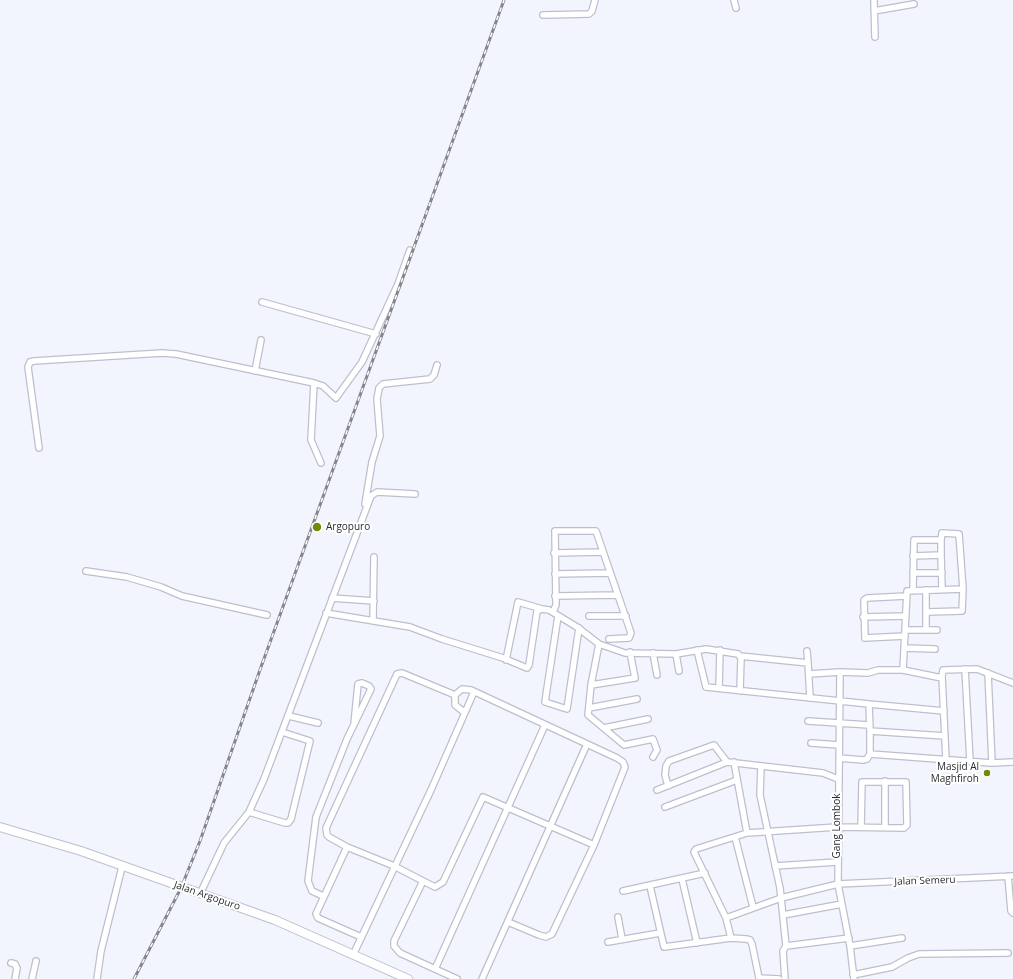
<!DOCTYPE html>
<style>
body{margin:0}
canvas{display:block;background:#f3f5fe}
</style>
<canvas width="1013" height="979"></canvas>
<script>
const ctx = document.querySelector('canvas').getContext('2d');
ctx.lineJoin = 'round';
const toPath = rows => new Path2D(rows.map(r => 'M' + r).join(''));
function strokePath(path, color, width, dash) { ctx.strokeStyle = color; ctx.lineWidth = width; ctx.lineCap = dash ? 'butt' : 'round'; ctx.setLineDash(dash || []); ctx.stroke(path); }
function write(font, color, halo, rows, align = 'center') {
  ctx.font = font + ' "Open Sans",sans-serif'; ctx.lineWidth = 4; ctx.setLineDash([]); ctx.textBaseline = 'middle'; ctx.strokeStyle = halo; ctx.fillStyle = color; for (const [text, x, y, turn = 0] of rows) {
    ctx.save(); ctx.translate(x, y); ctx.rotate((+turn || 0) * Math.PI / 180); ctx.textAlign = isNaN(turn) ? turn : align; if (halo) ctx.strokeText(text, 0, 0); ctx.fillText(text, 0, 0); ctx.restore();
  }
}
const minor = toPath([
 [734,0,736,8],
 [874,0,875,37],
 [874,11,914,4],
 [543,15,589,14,592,11,595,0],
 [262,302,376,334],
 [255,371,261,340],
 [314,383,311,440,321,463],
 [39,448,28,367,30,362,34,361,162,353,176,354,314,383,323,386,336,398,362,362,398,284,410,250],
 [365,504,372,462,380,436,377,399,379,388,383,384,430,379,434,375,437,365],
 [554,553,603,552],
 [941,555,941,540],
 [913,556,941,555,942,589],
 [86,571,127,577,161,587,182,596,267,615],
 [913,573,942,573],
 [555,574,610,573],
 [555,596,617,595],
 [332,598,374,601],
 [553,612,556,605,555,531,596,531,631,633,629,638,609,639],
 [927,612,962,611,963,589],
 [326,613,410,627,442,639,503,658,527,668,529,665,537,611,542,609,549,610,577,627,599,644,591,685,588,715,624,745,653,739,657,750,653,757],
 [558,616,545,702,567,709,579,628],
 [589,616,626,616],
 [863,617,906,616],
 [373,621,374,557],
 [905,630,926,630,926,590],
 [926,630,937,630],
 [905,636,865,638,864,600,867,598,906,596],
 [599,644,625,653,676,654,706,649,738,654,741,658,740,691],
 [904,648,935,649],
 [697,650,706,687,869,704,870,731],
 [807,651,808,663],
 [653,653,657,675],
 [676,654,679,671],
 [740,656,808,663,810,698],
 [506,660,518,602,542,609],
 [965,669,970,761],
 [903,670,907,591,963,589,959,534,942,533,941,540,914,540,913,590],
 [840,672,838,884,850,946,854,979],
 [988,673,992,763],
 [809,674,840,672,868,673,878,670,903,670,942,678],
 [591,685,635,678,630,652],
 [719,688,720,650],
 [455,695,462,689,471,690,617,758,623,762,625,767,594,845,552,934,546,937,539,935,508,922],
 [869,704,944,711],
 [589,708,637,699],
 [289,716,318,723],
 [808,721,869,725],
 [604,728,648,719],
 [811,743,839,745],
 [870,754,870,731,945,736],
 [839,758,863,760,867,759,870,754,992,763,1013,762],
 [946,760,942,676,943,670,977,669,1013,683],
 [734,762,747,833,837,827,904,828,907,825,906,782,862,782,861,827],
 [761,766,760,795,780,888,786,946],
 [885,781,885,827],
 [668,786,665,775,666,766,669,761,714,745,727,762],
 [657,790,727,762,823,773,838,779],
 [665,807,737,780],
 [249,812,285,823,288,823,291,819,310,741,282,732],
 [735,837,753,907],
 [347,847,316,914,318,918,361,937],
 [775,866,837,862],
 [1008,876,1011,911,1013,913],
 [682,879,697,943],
 [423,881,394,866,347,847,329,837,327,835,326,828,397,674,402,673,455,695,455,705,464,712],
 [650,886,664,947,731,938,746,939,750,940,752,944,759,978,779,979],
 [623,891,705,873],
 [200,894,224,843,249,812,264,779,371,496,377,492,415,494],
 [323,896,312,891,308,881,316,817,347,739,371,689,369,686,362,683,358,684,354,724],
 [783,915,842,904],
 [618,917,622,939],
 [726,918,781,898,838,884,1013,876],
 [731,938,726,918,694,852,696,849,747,833],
 [608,942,660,933],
 [850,946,902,938],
 [353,955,431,790,474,692],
 [11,963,15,964,17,968,15,979],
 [435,969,545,725],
 [853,975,892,967,908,958,919,954,1008,953],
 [32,979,36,961],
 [97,979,101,951,122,867],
 [457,979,400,953,394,946,394,941,423,881,435,887,443,882,483,797,594,845],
 [482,979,587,744],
 [785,979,783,951,786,946,849,938]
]);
const highway = toPath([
 [0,827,81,851,275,920,408,979]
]);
strokePath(minor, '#bdbfce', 8);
strokePath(highway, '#bdbfce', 10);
strokePath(minor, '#fff', 5.5);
strokePath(highway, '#fff', 8);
const rail = toPath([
 [134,979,181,888,200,841,261,667,504,0]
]);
strokePath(rail, '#85868d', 3);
strokePath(rail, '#fff', 1.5, [4.5]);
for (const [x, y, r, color] of [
 [317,527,5,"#708c07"],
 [987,773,4,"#708c07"]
]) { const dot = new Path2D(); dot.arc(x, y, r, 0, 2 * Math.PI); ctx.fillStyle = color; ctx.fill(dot); strokePath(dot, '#fff', 1.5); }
write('10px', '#2a2b30', '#fff', [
 ["Argopuro",326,527],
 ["Masjid Al",979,767,"right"],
 ["Maghfiroh",979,779,"right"]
], 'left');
write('10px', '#2a2b30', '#fff', [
 ["Gang Lombok",837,826,-90],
 ["Jalan Semeru",925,881,-2],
 ["Jalan Argopuro",207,896,19]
]);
</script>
